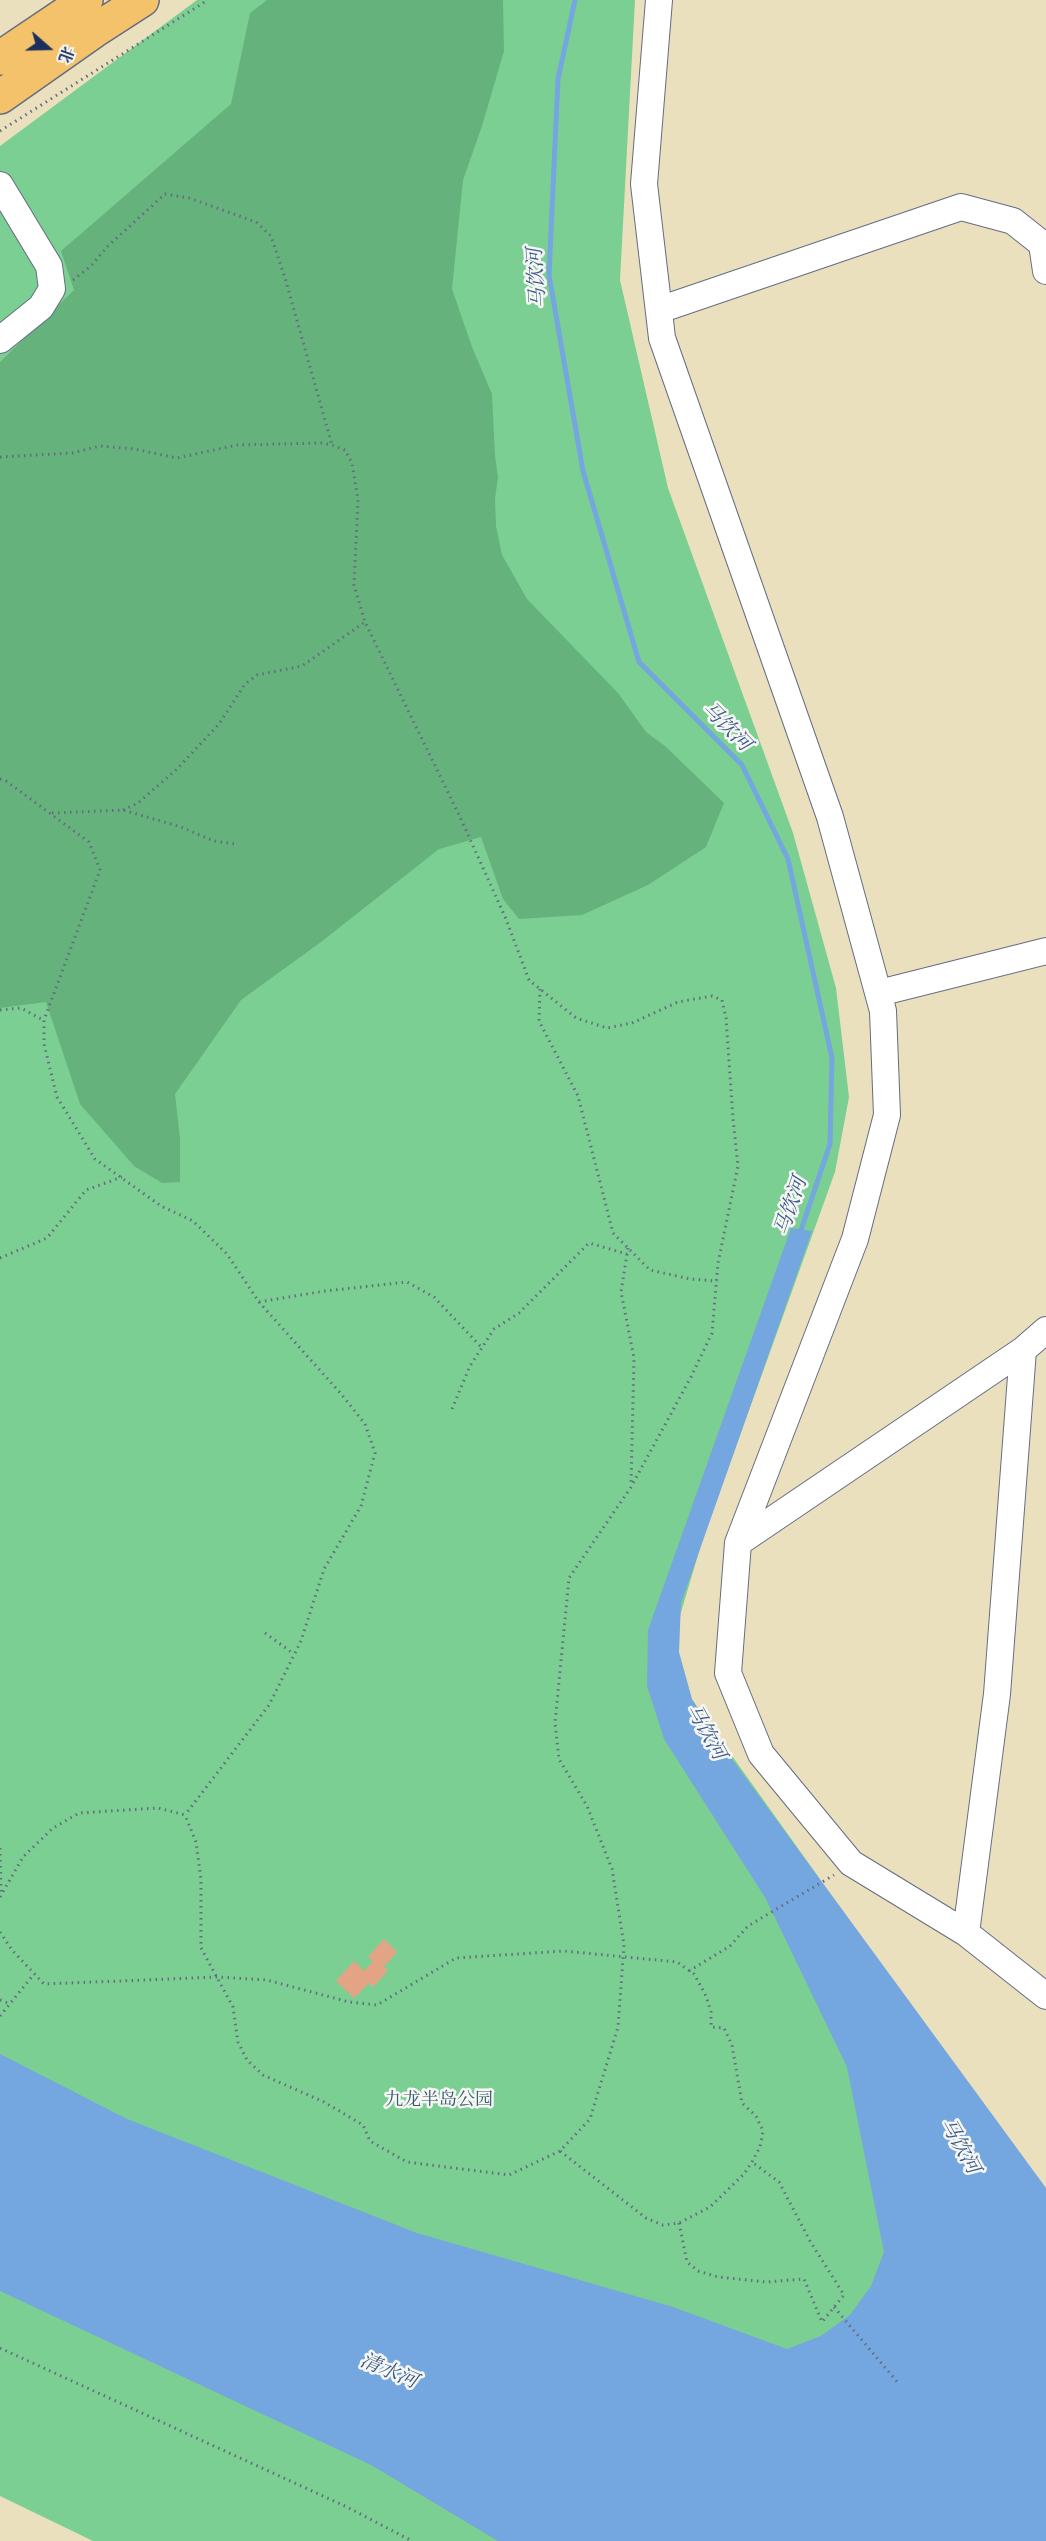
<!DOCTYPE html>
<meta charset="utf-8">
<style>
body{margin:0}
#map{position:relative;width:1046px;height:2541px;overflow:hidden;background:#ebe0be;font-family:Vollkorn,"Noto Serif SC",serif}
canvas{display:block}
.north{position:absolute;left:18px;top:18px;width:60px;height:60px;-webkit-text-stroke:4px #f6f6f2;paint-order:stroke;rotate:110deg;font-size:16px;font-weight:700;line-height:24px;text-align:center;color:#1b2f5e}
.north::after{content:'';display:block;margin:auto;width:21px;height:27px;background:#1b2f5e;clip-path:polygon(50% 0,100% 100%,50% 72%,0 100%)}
</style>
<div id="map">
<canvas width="1046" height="2541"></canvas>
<div class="north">北</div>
</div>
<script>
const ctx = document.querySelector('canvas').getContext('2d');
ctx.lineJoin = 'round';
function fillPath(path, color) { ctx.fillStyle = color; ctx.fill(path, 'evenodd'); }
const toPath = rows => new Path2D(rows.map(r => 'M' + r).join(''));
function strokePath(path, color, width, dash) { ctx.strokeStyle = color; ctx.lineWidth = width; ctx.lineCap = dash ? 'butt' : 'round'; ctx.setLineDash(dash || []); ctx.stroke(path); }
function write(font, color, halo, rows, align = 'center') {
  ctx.font = font + ' Vollkorn,"Noto Serif SC",serif'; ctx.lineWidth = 5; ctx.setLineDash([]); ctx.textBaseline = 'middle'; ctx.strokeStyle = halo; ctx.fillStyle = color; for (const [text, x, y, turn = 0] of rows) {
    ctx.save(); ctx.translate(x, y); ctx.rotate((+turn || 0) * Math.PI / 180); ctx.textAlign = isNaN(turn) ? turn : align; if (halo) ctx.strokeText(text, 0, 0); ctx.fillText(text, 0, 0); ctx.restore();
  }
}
fillPath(toPath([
 [197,0,635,0,620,280,668,488,793,833,836,988,849,1097,835,1172,704,1535,673,1639,685,1690,1046,2196,1046,2541,93,2541,0,2496,0,146]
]), '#7ccf92');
fillPath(toPath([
 [267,0,503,0,504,51,482,126,463,180,452,289,472,347,492,394,495,456,498,477,495,499,496,526,502,555,527,599,618,693,646,732,665,746,724,803,706,847,648,885,582,915,519,919,503,899,481,837,439,849,321,942,241,1000,175,1094,180,1139,180,1182,162,1183,134,1166,80,1104,46,1002,0,1008,0,362,74,290,61,251,231,104,250,13]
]), '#65b27c');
fillPath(toPath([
 [791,1228,812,1231,681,1603,679,1652,692,1699,718,1740,1046,2188,1046,2541,498,2541,371,2465,0,2291,0,2054,127,2119,417,2233,673,2307,787,2349,821,2336,850,2315,871,2286,884,2252,847,2067,766,1899,664,1739,647,1686,648,1630]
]), '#74a6df');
strokePath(toPath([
 [575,0,558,79,549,275,583,471,639,662,742,765,788,859,832,1058,830,1144,799,1236]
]), '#74a6df', 5);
fillPath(toPath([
 [384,1939,397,1952,384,1967,388,1971,373,1987,369,1983,354,1998,336,1981,354,1961,364,1971,373,1961,368,1957]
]), '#e3a486');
const minor = toPath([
 [659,0,644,184,662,338,830,817,883,1011,887,1115,855,1239,738,1543,728,1673,761,1754,851,1863,966,1933,1046,1996],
 [0,185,49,266,52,289,41,307,0,340],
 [659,310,961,207,1013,221,1042,244,1046,271],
 [879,993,1046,951],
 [738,1543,1023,1350,1046,1330],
 [966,1933,997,1694,1023,1350]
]);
const highway = toPath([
 [0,58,86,0],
 [0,97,94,31,142,0]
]);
strokePath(minor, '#646d80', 28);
strokePath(highway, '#646d80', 36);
strokePath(toPath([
 [0,131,208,0],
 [73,280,91,266,107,247,165,194,189,198,256,222,271,236,285,278,332,445],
 [0,457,72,453,100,446,134,449,177,458,237,445,321,443,332,445,345,450,352,463,358,500,354,585,365,622,460,817,506,919,529,980,576,1018,607,1028,632,1023,678,1002,712,996,722,1000,726,1018,733,1119,738,1166,718,1263,712,1333,691,1377,631,1487,569,1578,555,1723,559,1759,587,1806,612,1869,624,1945,618,2027,590,2119,560,2151,509,2175,407,2162,370,2141,363,2125,324,2102,263,2075,247,2060,238,2042,233,2007,201,1948,201,1879,196,1842,185,1815],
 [0,779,6,781,89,842,100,870,44,1020,44,1044,57,1097,95,1159,161,1206,193,1221,227,1254,259,1302,342,1395,365,1424,375,1453,361,1506,324,1569,301,1641,269,1705,185,1815],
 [123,810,138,803,177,769,219,724,245,684,257,675,302,666,365,622],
 [52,813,123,810,181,827,214,841,235,844],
 [540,989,539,1021,578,1096,613,1233,650,1270,690,1279,717,1281],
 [0,1010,21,1008,43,1020],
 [628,1248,621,1292,634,1358,631,1485],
 [0,1258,47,1238,86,1190,122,1177],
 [259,1302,325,1291,407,1282,434,1297,482,1348],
 [452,1409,470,1366,494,1329,519,1313,589,1243,627,1254],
 [265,1633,294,1654],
 [0,1848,1,1894],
 [0,1897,23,1857,53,1828,79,1813,158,1808,185,1815],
 [0,1932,12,1950,44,1984,218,1977,267,1980,349,2002,377,2005,456,1958,564,1951,677,1962,694,1974,706,1996,711,2012,711,2027,724,2028,732,2045,742,2103,756,2116,763,2131,760,2147,752,2162,744,2174,710,2207,679,2223,663,2225,646,2218,560,2151],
 [689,1971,730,1946,748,1926,834,1875],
 [0,2000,11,2004],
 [0,2016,34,1974],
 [679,2223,687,2262,698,2271,718,2277,766,2282,804,2279,822,2322,844,2295,810,2241,779,2182,752,2162],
 [834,2307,899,2384],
 [0,2348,347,2507,412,2541]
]), '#646d80', 3, [1.5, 4.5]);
strokePath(minor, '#fff', 26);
strokePath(highway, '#f3c26a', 33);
write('18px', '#33576b', '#f6f6f2', [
 ["九龙半岛公园",439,2102]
]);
write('italic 20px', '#3a598b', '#f6f6f2', [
 ["马饮河",539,278,-94],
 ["马饮河",725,728,45],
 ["马饮河",793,1207,-71],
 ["马饮河",704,1733,61],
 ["马饮河",958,2147,61],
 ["清水河",388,2373,23]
]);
</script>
